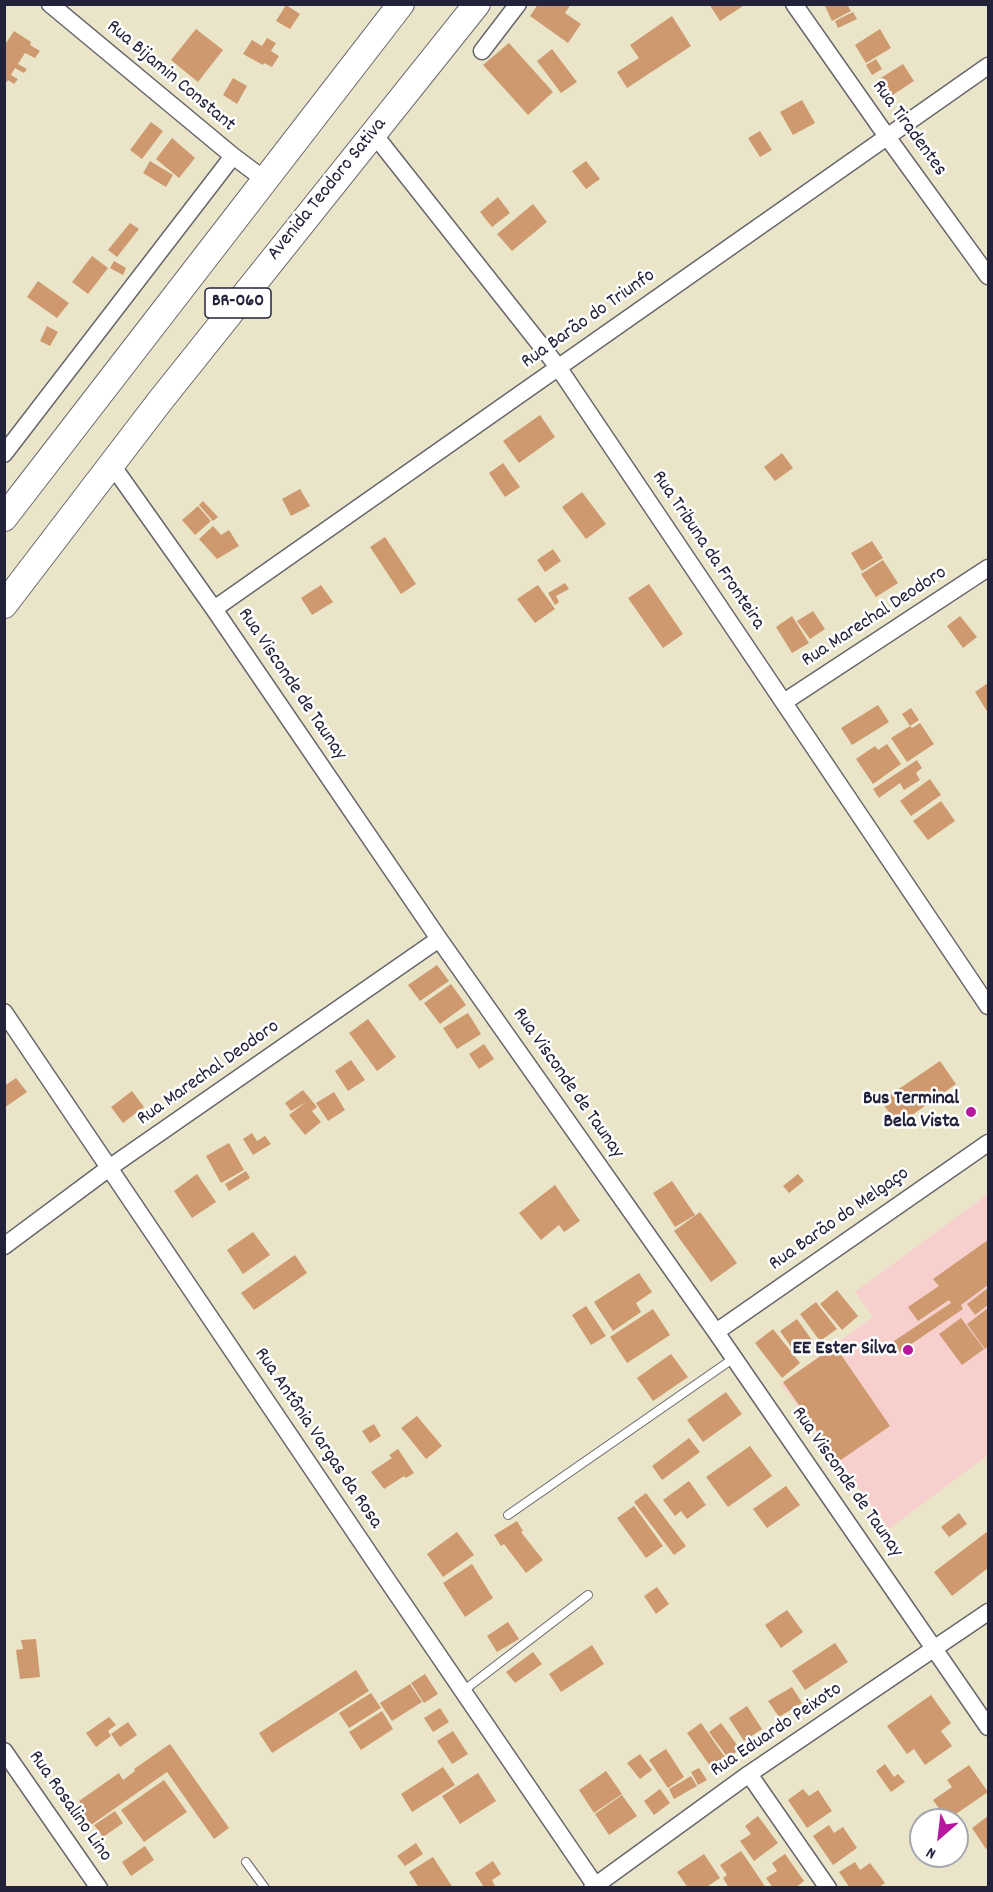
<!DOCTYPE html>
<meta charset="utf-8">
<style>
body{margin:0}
#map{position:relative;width:993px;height:1892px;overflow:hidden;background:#eae5c8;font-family:Dekko,sans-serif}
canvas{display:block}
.frame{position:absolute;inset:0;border:6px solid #22223b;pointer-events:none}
.north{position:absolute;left:909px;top:1808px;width:60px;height:60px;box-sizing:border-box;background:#fff;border:2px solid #a7a7b1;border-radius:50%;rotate:208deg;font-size:16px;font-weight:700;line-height:24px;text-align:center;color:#22223b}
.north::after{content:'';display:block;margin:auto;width:21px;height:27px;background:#b5179e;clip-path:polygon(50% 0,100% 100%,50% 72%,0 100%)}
</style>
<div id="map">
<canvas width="993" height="1892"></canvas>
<div class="frame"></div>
<div class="north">N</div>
</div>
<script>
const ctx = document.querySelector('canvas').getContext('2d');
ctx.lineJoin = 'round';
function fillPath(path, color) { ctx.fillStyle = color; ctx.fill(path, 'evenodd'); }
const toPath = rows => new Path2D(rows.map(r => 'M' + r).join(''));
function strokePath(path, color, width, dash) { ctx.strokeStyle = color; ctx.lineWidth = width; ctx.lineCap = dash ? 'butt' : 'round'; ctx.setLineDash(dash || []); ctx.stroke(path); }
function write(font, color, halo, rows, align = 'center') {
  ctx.font = font + ' Dekko,sans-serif'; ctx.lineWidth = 5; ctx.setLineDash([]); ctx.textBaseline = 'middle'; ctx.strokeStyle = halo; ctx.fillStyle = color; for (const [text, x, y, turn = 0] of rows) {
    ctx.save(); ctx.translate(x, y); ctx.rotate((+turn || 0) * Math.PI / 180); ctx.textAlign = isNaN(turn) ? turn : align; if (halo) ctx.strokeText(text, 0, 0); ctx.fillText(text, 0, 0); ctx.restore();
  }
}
fillPath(toPath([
 [988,1194,988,1455,889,1529,781,1384,873,1317,855,1292]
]), '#f7d0cd');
fillPath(toPath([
 [538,4,571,4,565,13,581,24,568,43,530,16],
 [709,4,746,4,720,21],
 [824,4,847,4,851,11,832,21],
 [286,5,300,14,290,29,276,21],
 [853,12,857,19,838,28,835,21],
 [672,16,691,46,627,88,617,72,639,58,630,45],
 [196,29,223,50,198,82,171,60],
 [880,29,891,48,866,63,855,45],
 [14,31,31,42,30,45,40,51,35,58,25,53,18,64,27,69,24,73,15,68,11,75,18,79,14,84,8,80,7,82,4,81,4,46],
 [267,38,276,43,271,51,279,56,272,67,264,63,263,65,243,54,252,40,262,46],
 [509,43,553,92,528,115,483,65],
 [552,49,577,82,561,93,537,61],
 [876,59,882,69,872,75,866,65],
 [903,64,914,81,888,98,876,81],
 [233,78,247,86,237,104,223,95],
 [802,100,815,123,793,135,780,112],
 [151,122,163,131,142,159,130,150],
 [760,131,772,150,760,157,748,138],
 [172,138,195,158,179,178,156,159],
 [150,161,173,175,166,187,143,173],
 [586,161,600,179,586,189,572,171],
 [498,197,510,213,492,227,480,212],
 [533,204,547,222,512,251,497,234],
 [130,223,139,229,117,257,108,250],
 [92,256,108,268,88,294,72,282],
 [114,261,126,268,123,275,110,268],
 [38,281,69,303,57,318,27,297],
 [47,326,58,332,50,346,40,341],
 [540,415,555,437,519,463,503,441],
 [782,453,793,468,775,481,764,467],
 [503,463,520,487,505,497,489,473],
 [300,489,310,506,291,516,282,499],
 [582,492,606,524,586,539,562,507],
 [203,501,218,517,213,521,199,505],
 [198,506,211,521,195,535,182,520],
 [213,526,221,535,229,530,239,546,217,559,199,539],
 [385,537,416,584,401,594,370,547],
 [872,541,883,558,862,571,851,553],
 [553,549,561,561,545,572,537,560],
 [883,560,898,583,876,597,861,574],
 [565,583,569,589,556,596,559,602,555,605,548,593],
 [649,584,683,634,663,648,628,598],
 [321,585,333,602,312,615,301,598],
 [538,585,555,609,535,623,517,599],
 [813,611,825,629,810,639,797,621],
 [792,616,809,643,792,653,776,627],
 [960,616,977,637,963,648,947,626],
 [988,683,988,713,975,692],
 [878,705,889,722,852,745,841,728],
 [911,708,919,720,910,726,912,728,920,723,934,744,907,762,891,738,910,726,902,714],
 [887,744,901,764,873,784,856,759,875,746,878,750],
 [917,760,922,768,916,773,920,780,904,790,900,783,879,798,873,789],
 [930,779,941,795,911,816,900,801],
 [941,801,955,821,928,840,913,821],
 [437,965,449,981,420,1001,408,985],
 [451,984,466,1005,440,1024,424,1003],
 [468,1013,481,1034,457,1049,443,1028],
 [368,1019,396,1057,377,1071,349,1033],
 [484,1044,494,1059,479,1069,469,1054],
 [351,1060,365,1080,348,1091,335,1071],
 [940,1061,956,1084,898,1125,881,1101],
 [16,1078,27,1092,4,1108,4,1086],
 [303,1090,317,1107,312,1111,321,1122,305,1135,289,1115,306,1102,291,1111,285,1103],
 [132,1091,144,1107,123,1123,111,1107],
 [334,1092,345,1110,328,1121,316,1103],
 [252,1133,257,1141,265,1136,271,1144,253,1155,243,1139],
 [229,1143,244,1170,221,1183,206,1156],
 [246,1171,250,1178,229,1191,225,1184],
 [197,1174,216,1202,192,1218,174,1191],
 [798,1174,804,1181,789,1193,783,1186],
 [672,1181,695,1215,675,1227,653,1193],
 [555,1185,580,1221,564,1232,559,1225,541,1240,519,1213],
 [700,1212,737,1263,711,1282,674,1231],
 [253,1232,270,1255,243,1274,227,1250],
 [988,1240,988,1285,961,1305,963,1309,898,1353,891,1343,951,1303,949,1300,918,1321,908,1307,939,1286,933,1279],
 [295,1255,307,1273,254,1310,241,1293],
 [639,1273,652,1292,636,1303,641,1312,613,1331,594,1302],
 [988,1288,988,1305,975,1315,967,1304],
 [837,1290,858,1316,842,1330,820,1304],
 [816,1302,837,1329,820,1341,800,1314],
 [586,1306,606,1336,591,1345,572,1315],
 [988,1308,988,1346,985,1349,967,1324],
 [653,1309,670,1335,627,1363,610,1337],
 [961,1318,984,1349,962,1365,939,1334],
 [797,1319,814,1343,797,1355,780,1331],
 [773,1329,800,1363,782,1378,755,1343],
 [835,1346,890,1426,838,1462,783,1382],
 [671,1354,688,1377,653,1401,637,1378],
 [726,1392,742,1414,703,1442,687,1420],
 [417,1416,442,1446,426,1459,401,1428],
 [374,1424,381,1436,370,1443,362,1431],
 [689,1438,700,1452,662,1480,652,1466],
 [750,1446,772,1476,728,1507,706,1477],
 [398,1449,414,1473,406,1478,404,1476,384,1489,371,1472,392,1458,389,1455],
 [689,1481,706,1505,687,1519,681,1511,675,1516,663,1500],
 [786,1486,800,1505,767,1528,753,1509],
 [646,1493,686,1546,674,1555,634,1502],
 [634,1506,663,1546,646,1558,617,1518],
 [959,1513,967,1524,949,1537,941,1527],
 [517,1521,523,1531,521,1532,543,1560,526,1573,504,1544,501,1546,494,1535],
 [988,1531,988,1568,952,1596,934,1572],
 [457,1532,474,1555,443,1577,427,1554],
 [472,1564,493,1598,465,1617,443,1583],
 [657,1587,669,1604,656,1614,644,1596],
 [787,1610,803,1632,781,1648,765,1625],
 [508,1622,519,1639,497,1652,487,1636],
 [36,1639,40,1677,20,1679,16,1650,23,1649,21,1640],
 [835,1643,848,1662,805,1690,792,1671],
 [592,1645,604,1664,561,1692,549,1674],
 [533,1652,542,1664,515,1683,506,1672],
 [356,1670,369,1691,272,1753,259,1733],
 [425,1674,438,1694,424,1703,411,1683],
 [410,1684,422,1702,392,1721,380,1703],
 [792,1687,802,1703,779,1717,768,1701],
 [371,1693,381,1708,349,1728,339,1713],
 [931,1695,951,1723,941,1731,952,1746,925,1765,914,1749,907,1754,887,1726],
 [747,1706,762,1729,744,1741,729,1718],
 [440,1708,449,1722,433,1732,424,1718],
 [382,1711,393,1729,361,1750,349,1732],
 [109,1717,116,1725,108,1731,111,1736,96,1747,86,1733],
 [128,1722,137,1735,120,1747,111,1734],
 [701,1723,729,1763,715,1773,687,1733],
 [721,1723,740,1749,728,1758,709,1732],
 [453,1731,468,1754,452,1764,437,1741],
 [170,1744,229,1828,214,1839,167,1772,91,1825,82,1812,85,1809,79,1801,119,1773,123,1780,135,1771,134,1769],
 [666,1749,684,1777,668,1788,649,1760],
 [640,1754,652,1770,640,1779,627,1763],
 [885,1764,894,1777,898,1774,905,1782,891,1792,876,1771],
 [969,1765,988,1792,947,1820,933,1800,952,1787,947,1780],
 [443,1767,455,1785,412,1812,401,1794],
 [699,1768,707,1780,698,1785,691,1772],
 [606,1771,622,1794,594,1813,579,1790],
 [478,1773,496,1801,460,1824,442,1796],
 [691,1776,697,1786,674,1799,669,1789],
 [164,1780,187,1812,144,1842,121,1810],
 [660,1789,670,1803,654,1815,644,1801],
 [803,1789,809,1796,818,1790,832,1811,807,1828,788,1800],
 [622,1795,637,1816,609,1835,595,1814],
 [115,1811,123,1823,103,1837,94,1825],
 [758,1816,778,1843,754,1861,740,1841,751,1834,745,1826],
 [988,1816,988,1848,986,1849,972,1828],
 [829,1825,834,1833,843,1827,857,1848,833,1865,813,1836],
 [416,1843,423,1854,405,1866,397,1856],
 [145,1846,154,1860,131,1876,122,1862],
 [741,1851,748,1861,766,1888,729,1888,723,1878,727,1875,720,1865],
 [704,1854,720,1878,705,1888,688,1888,677,1872],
 [785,1854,804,1881,795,1888,773,1888,766,1878,777,1871,772,1863],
 [433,1857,453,1888,419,1888,409,1872],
 [493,1861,501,1874,492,1880,496,1888,481,1888,483,1886,475,1873],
 [855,1862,860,1870,870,1863,885,1883,878,1888,850,1888,839,1872]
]), '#ce996e');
const service = toPath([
 [508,1515,734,1358],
 [463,1691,588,1595],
 [246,1862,265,1888]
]);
const minor = toPath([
 [50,4,233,156,265,180],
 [794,4,888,138,988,276],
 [482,51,518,4],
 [373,133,558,367,988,1006],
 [4,454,233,156],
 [112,465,214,609,439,939,716,1332,988,1727],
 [214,609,988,66],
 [784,702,988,568],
 [4,1012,377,1565,597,1888],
 [4,1246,109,1168,439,939],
 [716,1332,988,1143],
 [4,1751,99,1888],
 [749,1774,828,1888],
 [592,1888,749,1774,988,1612]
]);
const primary = toPath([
 [4,518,401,4],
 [4,605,160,401,477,4]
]);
strokePath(service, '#68666c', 10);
strokePath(minor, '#68666c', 19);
strokePath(primary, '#68666c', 28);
strokePath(service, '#fff', 8);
strokePath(minor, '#fff', 16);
strokePath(primary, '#fff', 26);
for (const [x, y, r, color] of [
 [971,1112,6,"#b5179e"],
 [908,1350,6,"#b5179e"]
]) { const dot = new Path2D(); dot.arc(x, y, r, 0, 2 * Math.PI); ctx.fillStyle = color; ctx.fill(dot); strokePath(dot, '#fff', 2); }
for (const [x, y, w] of [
 [238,303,66]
]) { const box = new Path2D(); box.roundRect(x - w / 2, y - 15, w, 30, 4.5); ctx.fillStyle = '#fff'; ctx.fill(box); strokePath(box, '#22223b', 1.5); }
write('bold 18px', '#22223b', null, [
 ["BR-060",238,303]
]);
write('20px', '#22223b', '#fff', [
 ["Rua Bijamin Constant",170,77,40],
 ["Rua Tiradentes",908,129,54],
 ["Avenida Teodoro Sativa",328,190,-51],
 ["Rua Barão do Triunfo",589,320,-35],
 ["Rua Tribuna da Fronteira",707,551,56],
 ["Rua Marechal Deodoro",875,618,-33],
 ["Rua Visconde de Taunay",291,685,56],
 ["Rua Marechal Deodoro",209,1074,-35],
 ["Rua Visconde de Taunay",567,1084,55],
 ["Rua Barão do Melgaço",840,1220,-35],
 ["Rua Antônia Vargas da Rosa",317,1439,56],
 ["Rua Visconde de Taunay",846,1483,55],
 ["Rua Eduardo Peixoto",777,1731,-34],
 ["Rua Rosalino Lino",69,1807,55]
]);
write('bold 20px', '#22223b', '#fff', [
 ["Bus Terminal",959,1100],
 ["Bela Vista",959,1123],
 ["EE Ester Silva",896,1350]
], 'right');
</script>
